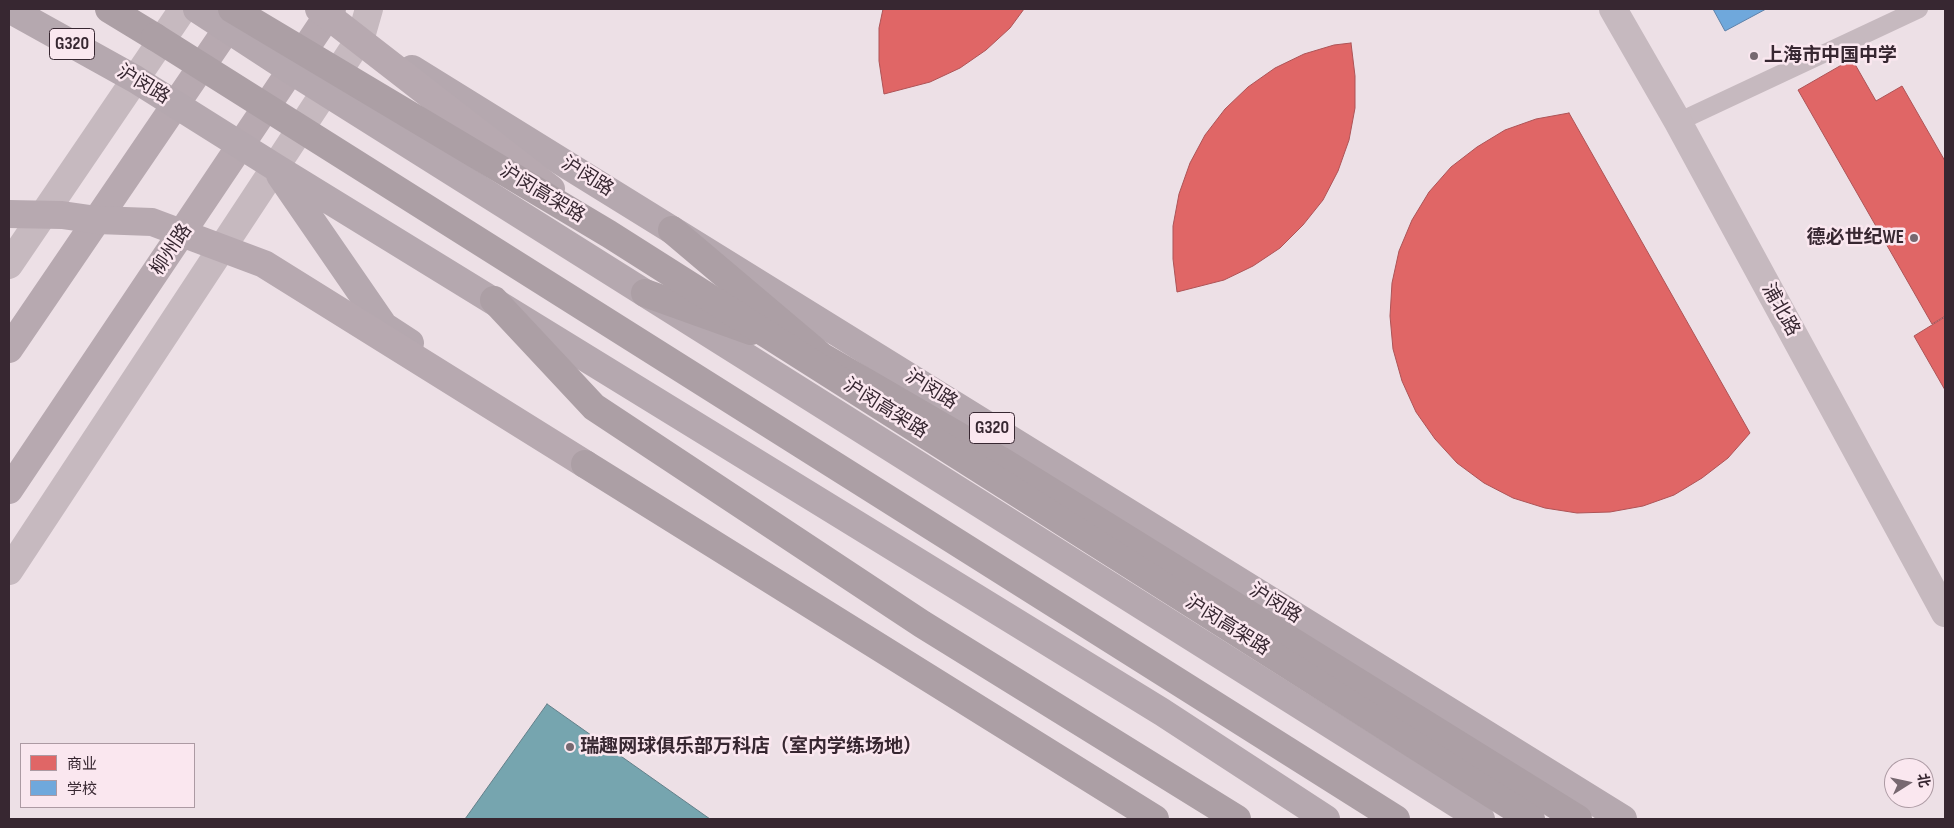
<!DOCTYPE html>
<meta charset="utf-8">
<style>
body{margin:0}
#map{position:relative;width:1954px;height:828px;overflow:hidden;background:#ede0e6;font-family:"Sofia Sans Condensed","Noto Sans SC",sans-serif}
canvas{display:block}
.frame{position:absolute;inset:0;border:10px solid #372731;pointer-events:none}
.legend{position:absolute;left:20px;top:743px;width:175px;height:65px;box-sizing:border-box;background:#fae7ef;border:1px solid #ac9aa3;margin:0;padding:6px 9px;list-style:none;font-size:15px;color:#372731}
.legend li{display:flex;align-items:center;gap:10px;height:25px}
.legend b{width:25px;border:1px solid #ac9aa3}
.north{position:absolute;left:1884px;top:758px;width:50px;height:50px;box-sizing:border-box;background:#fae7ef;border:1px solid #ac9aa3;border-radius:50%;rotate:80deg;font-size:14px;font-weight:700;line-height:20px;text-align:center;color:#372731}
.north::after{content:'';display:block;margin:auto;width:18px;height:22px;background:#776870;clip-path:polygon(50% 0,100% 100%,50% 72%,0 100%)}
</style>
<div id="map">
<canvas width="1954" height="828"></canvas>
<div class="frame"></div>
<ul class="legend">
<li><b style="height:14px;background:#e06666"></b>商业</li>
<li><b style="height:14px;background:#6fa8dc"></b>学校</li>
</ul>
<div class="north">北</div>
</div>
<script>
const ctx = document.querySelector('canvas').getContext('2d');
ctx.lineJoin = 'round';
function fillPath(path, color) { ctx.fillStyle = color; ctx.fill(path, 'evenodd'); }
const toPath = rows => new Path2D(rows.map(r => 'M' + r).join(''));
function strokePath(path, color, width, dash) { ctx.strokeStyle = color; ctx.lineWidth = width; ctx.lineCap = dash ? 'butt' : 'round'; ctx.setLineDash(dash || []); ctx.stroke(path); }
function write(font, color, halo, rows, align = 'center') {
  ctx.font = font + ' "Sofia Sans Condensed","Noto Sans SC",sans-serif'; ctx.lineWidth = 5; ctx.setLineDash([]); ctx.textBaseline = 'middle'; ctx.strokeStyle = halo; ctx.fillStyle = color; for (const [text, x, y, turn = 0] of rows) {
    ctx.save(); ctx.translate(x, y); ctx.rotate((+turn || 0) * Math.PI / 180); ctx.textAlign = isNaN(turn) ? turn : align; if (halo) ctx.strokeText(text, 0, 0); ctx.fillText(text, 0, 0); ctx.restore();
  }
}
const shops = toPath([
 [883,9,1024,9,1010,28,986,50,960,68,930,82,884,94,879,61,879,28,883,9],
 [1351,43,1355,76,1355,108,1349,140,1338,171,1323,200,1303,225,1280,248,1253,266,1224,280,1177,292,1173,259,1173,226,1179,194,1190,163,1205,135,1225,109,1248,87,1275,68,1304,54,1334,45,1351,43],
 [1852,59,1876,101,1902,86,1945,161,1945,316,1932,324,1798,90,1852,59],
 [1569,113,1750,433,1728,458,1702,478,1674,495,1643,506,1610,512,1577,513,1545,508,1513,498,1484,483,1457,463,1435,439,1416,412,1402,381,1393,349,1390,316,1392,283,1399,251,1412,220,1429,192,1451,167,1477,147,1505,130,1536,119,1569,113],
 [1945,317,1945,390,1914,336,1945,317]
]);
fillPath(shops, '#e06666');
strokePath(shops, '#ad5356', 1);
const schools = toPath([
 [1713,9,1766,9,1725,31,1713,9]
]);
fillPath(schools, '#6fa8dc');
strokePath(schools, '#5e81a9', 1);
const public = toPath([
 [547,704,710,819,465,819,547,704]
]);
fillPath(public, '#76a5af');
strokePath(public, '#637f89', 1);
strokePath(toPath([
 [1678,122,1919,9]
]), '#c6b9bf', 18);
strokePath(toPath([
 [1613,9,1678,122,1945,613],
 [9,265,183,9],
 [9,571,361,37,369,9]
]), '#c6b9bf', 28);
strokePath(toPath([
 [9,349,240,10],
 [9,490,332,9]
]), '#b7a9b0', 28);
strokePath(toPath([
 [9,9,135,79,275,167,1162,712,1326,819],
 [197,9,292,71,1481,819],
 [412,69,1623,819],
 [280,175,384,326,410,343]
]), '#b5a8af', 28);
strokePath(toPath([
 [109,9,155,37],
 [672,230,821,356,1000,460,1578,819],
 [645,293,751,331],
 [494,300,594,407,922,624,1237,819]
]), '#ac9fa5', 28);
strokePath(toPath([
 [319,9,551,189],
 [9,214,62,215,97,220,152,222,264,264,585,464]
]), '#b7a9b0', 28);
strokePath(toPath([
 [232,9,609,234,1531,819],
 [155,37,1396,819],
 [585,464,1155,819]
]), '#ac9fa5', 28);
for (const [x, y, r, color] of [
 [1754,56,5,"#776870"],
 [1914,238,5,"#776870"],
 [570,747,5,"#776870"]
]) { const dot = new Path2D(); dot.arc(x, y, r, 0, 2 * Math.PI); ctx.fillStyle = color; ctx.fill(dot); strokePath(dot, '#fae7ef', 2); }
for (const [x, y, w] of [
 [72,44,45],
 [992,428,45]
]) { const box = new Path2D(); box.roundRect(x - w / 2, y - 15.5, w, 31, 4); ctx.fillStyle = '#fae7ef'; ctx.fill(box); strokePath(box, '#372731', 1); }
write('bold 18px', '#372731', null, [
 ["G320",72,44],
 ["G320",992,428]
]);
write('bold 19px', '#372731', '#fae7ef', [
 ["上海市中国中学",1764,56],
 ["德必世纪WE",1904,238,"right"],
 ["瑞趣网球俱乐部万科店（室内学练场地）",580,747]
], 'left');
write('19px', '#372731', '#fae7ef', [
 ["沪闵路",143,85,31],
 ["沪闵路",587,177,32],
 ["沪闵高架路",542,194,31],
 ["柳州路",172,250,-56],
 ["浦北路",1780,310,61],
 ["沪闵路",931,390,32],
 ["沪闵高架路",885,409,32],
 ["沪闵路",1275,604,32],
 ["沪闵高架路",1227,626,32]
]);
</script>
